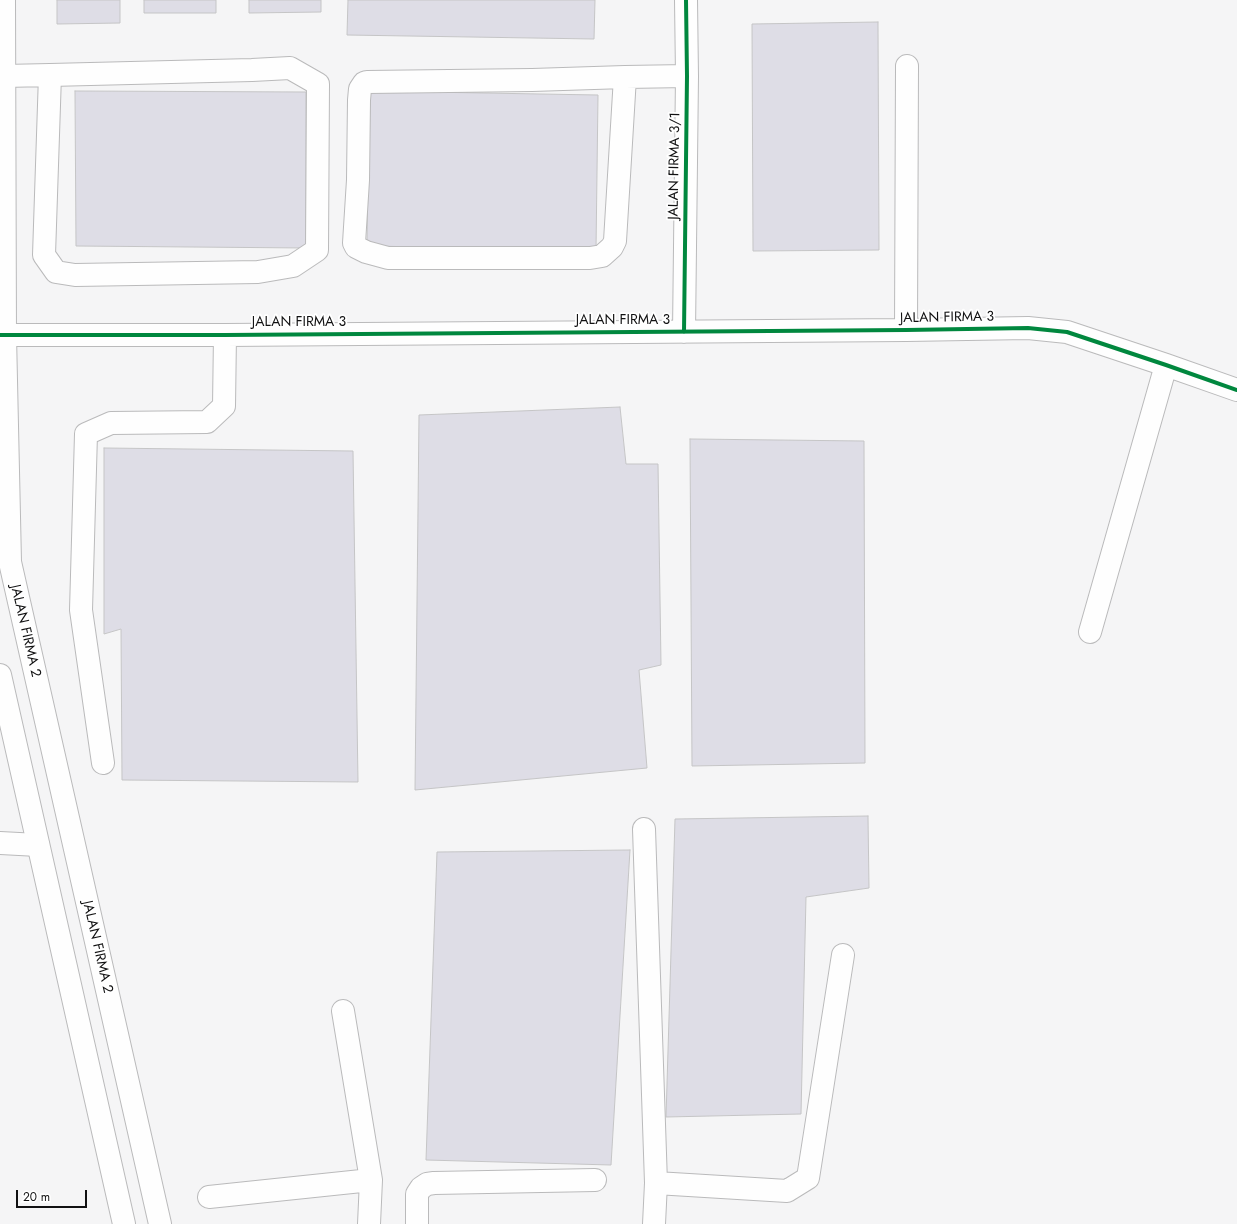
<!DOCTYPE html>
<style>
body{margin:0}
#map{position:relative;width:1237px;height:1224px;overflow:hidden;background:#f5f5f6;font-family:Jost,sans-serif}
canvas{display:block}
.scale{position:absolute;left:16px;top:1190px;width:71px;height:18px;box-sizing:border-box;border:2px solid #111112;border-top:0;padding-left:5px;font-size:12px;line-height:14px;white-space:nowrap;color:#111112;-webkit-text-stroke:3px #fff;paint-order:stroke}
</style>
<div id="map">
<canvas width="1237" height="1224"></canvas>
<div class="scale">20 m</div>
</div>
<script>
const ctx = document.querySelector('canvas').getContext('2d');
ctx.lineJoin = 'round';
function fillPath(path, color) { ctx.fillStyle = color; ctx.fill(path, 'evenodd'); }
const toPath = rows => new Path2D(rows.map(r => 'M' + r).join(''));
function strokePath(path, color, width, dash) { ctx.strokeStyle = color; ctx.lineWidth = width; ctx.lineCap = dash ? 'butt' : 'round'; ctx.setLineDash(dash || []); ctx.stroke(path); }
function write(font, color, halo, rows, align = 'center') {
  ctx.font = font + ' Jost,sans-serif'; ctx.lineWidth = 3.5; ctx.setLineDash([]); ctx.textBaseline = 'middle'; ctx.strokeStyle = halo; ctx.fillStyle = color; for (const [text, x, y, turn = 0] of rows) {
    ctx.save(); ctx.translate(x, y); ctx.rotate((+turn || 0) * Math.PI / 180); ctx.textAlign = isNaN(turn) ? turn : align; if (halo) ctx.strokeText(text, 0, 0); ctx.fillText(text, 0, 0); ctx.restore();
  }
}
const building = toPath([
 [57,0,120,0,120,23,57,24,57,0],
 [144,0,216,0,216,13,144,13,144,0],
 [249,0,321,0,321,12,249,13,249,0],
 [348,0,595,0,594,39,347,35,348,0],
 [878,22,879,250,753,251,752,24,878,22],
 [75,91,306,92,306,248,76,246,75,91],
 [369,91,598,95,596,250,367,246,369,91],
 [620,407,626,464,658,464,661,665,639,670,647,768,415,790,419,415,620,407],
 [690,439,864,441,865,763,692,766,690,439],
 [104,448,353,451,358,782,122,780,121,629,104,634,104,448],
 [868,816,869,888,806,897,801,1114,666,1117,675,819,868,816],
 [630,850,611,1165,426,1160,437,852,630,850]
]);
fillPath(building, '#dedde6');
strokePath(building, '#c5c5c6', 1);
const minor = toPath([
 [4,76,50,75,252,70,290,68,318,84,317,250,293,266,258,272,75,275,56,272,44,255,50,75],
 [625,77,615,241,612,247,602,256,590,258,388,258,366,252,356,247,354,243,358,180,359,100,360,89,364,83,367,82,532,80,625,77,687,76],
 [906,330,907,66],
 [684,332,687,76,686,0],
 [0,335,225,335,906,330,1028,328,1067,332,1166,365,1237,390],
 [1090,632,1166,365],
 [103,763,81,610,86,434,111,423,207,422,224,406,225,335],
 [644,829,656,1183,654,1224],
 [0,843,38,845],
 [343,1011,371,1180,369,1224],
 [656,1183,787,1191,808,1178,843,955],
 [209,1197,371,1180],
 [417,1224,417,1194,421,1188,427,1184,434,1183,595,1180]
]);
const major = toPath([
 [4,0,5,335,10,562,160,1224],
 [0,675,124,1224]
]);
strokePath(minor, '#bababb', 24);
strokePath(major, '#bababb', 24);
strokePath(minor, '#fefefe', 22);
strokePath(major, '#fefefe', 22);
strokePath(toPath([
 [684,332,687,76,686,0],
 [0,335,225,335,906,330,1028,328,1067,332,1166,365,1237,390]
]), '#00873e', 4);
write('14px', '#111112', '#fff', [
 ["JALAN FIRMA 3/1",675,166,-89],
 ["JALAN FIRMA 3",947,318,-1],
 ["JALAN FIRMA 3",623,321],
 ["JALAN FIRMA 3",299,323],
 ["JALAN FIRMA 2",25,631,77],
 ["JALAN FIRMA 2",97,947,77]
]);
</script>
